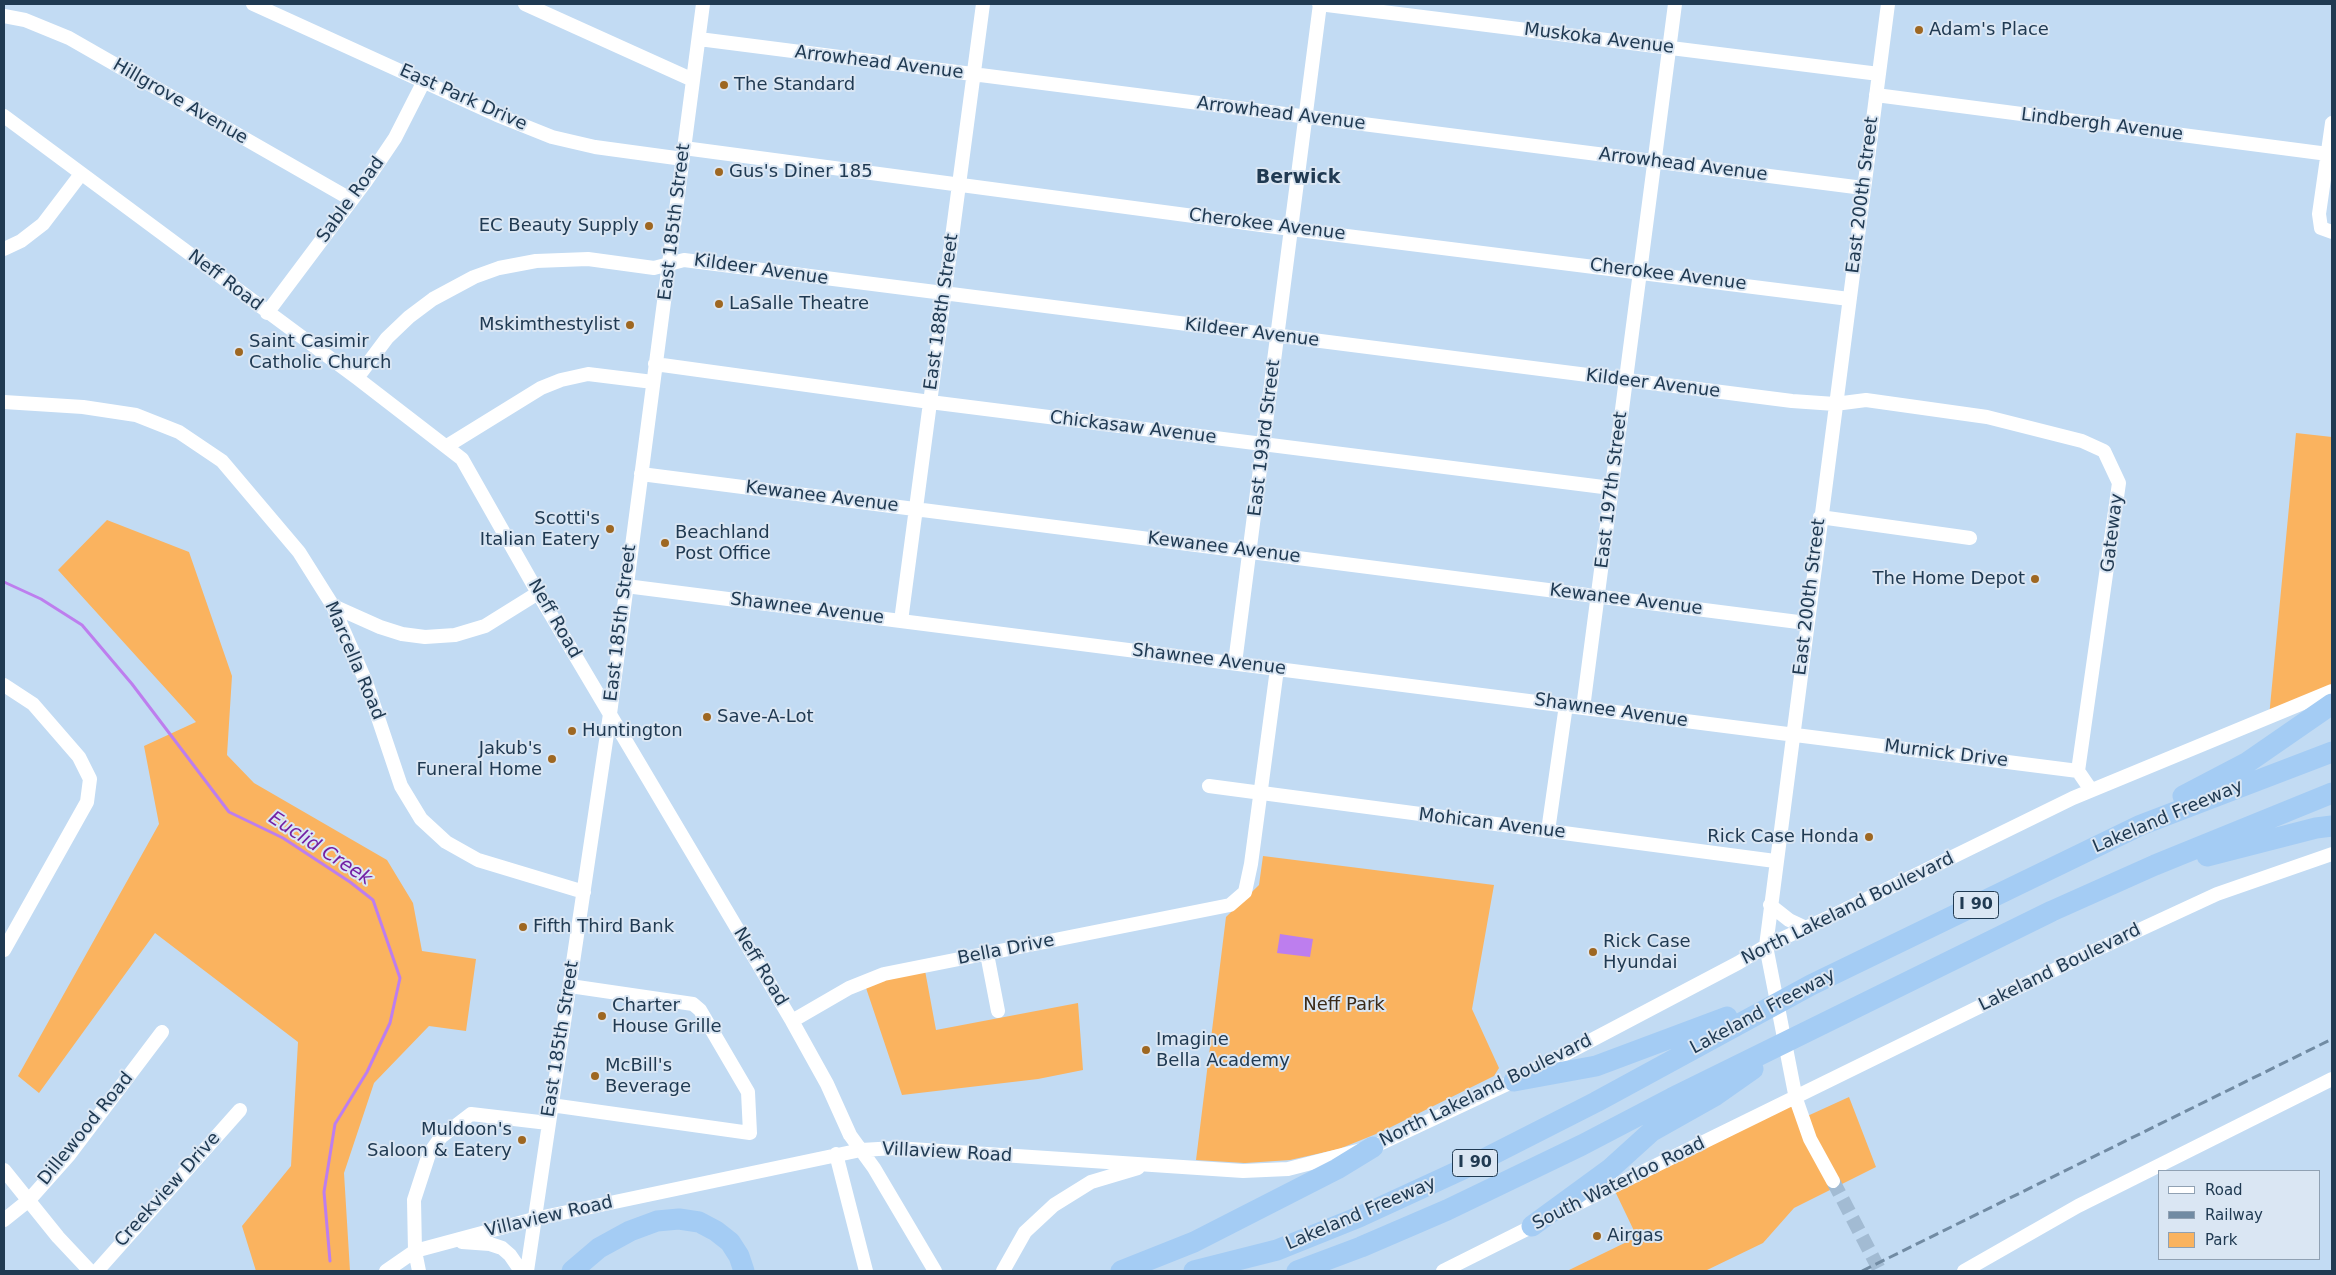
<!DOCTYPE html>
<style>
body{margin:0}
#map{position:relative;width:2336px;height:1275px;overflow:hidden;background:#c2dbf3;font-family:"DejaVu Sans",sans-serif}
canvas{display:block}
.frame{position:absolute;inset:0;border:5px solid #203a52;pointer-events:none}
.legend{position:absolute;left:2158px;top:1170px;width:162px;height:90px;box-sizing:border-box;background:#dae6f3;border:1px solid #90a1b3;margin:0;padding:6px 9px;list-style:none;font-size:15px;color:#203a52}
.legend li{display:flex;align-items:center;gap:10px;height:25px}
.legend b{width:25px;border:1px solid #90a1b3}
</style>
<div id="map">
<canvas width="2336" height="1275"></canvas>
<div class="frame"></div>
<ul class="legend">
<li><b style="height:6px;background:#fff"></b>Road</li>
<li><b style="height:6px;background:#718ba3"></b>Railway</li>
<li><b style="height:14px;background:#fab35f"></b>Park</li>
</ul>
</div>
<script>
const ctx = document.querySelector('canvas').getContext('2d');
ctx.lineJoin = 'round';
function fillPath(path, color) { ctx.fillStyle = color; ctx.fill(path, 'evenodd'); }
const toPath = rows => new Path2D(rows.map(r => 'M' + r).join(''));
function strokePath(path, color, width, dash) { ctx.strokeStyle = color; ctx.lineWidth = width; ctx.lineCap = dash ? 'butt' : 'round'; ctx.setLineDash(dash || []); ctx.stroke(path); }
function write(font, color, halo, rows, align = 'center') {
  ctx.font = font + ' "DejaVu Sans",sans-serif'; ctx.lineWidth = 4; ctx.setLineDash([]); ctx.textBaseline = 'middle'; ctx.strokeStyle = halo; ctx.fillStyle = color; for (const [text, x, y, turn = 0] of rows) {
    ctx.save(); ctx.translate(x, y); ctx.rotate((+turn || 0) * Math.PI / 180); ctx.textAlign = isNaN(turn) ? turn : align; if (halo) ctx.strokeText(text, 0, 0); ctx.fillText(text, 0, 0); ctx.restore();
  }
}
fillPath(toPath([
 [2296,433,2332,437,2332,691,2269,717],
 [107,520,189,552,232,676,227,755,254,783,387,860,413,903,422,951,476,959,466,1031,429,1026,374,1083,344,1173,350,1271,256,1271,242,1226,291,1166,298,1042,155,933,39,1093,18,1076,159,824,144,746,196,722,58,570],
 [1263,856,1494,885,1472,1009,1499,1068,1494,1076,1381,1132,1339,1149,1290,1160,1245,1163,1196,1160,1226,917,1259,885],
 [924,965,936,1030,1078,1003,1083,1070,1038,1079,902,1095,864,982],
 [1849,1097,1876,1167,1794,1208,1763,1243,1705,1271,1567,1271,1637,1237,1613,1187,1796,1099,1803,1118]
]), '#fab35f');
fillPath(toPath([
 [1280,934,1313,939,1310,957,1277,953]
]), '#bd7eee');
strokePath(toPath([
 [4,582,41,599,82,625,132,684,229,812,283,838,350,882,373,900,400,978,390,1023,367,1072,335,1124,324,1192,330,1261]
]), '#bd7eee', 3);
strokePath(toPath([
 [1833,1181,1880,1271]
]), '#a2bbd3', 14, [14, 7]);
strokePath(toPath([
 [253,4,497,115,552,137,595,147,683,159],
 [525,4,693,80],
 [1319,4,1879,74],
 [4,16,25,20,69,38,352,200],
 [699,39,1863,188],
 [1876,95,2328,154],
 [4,116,357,378,462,459,538,593,792,1021,827,1084,850,1135,874,1168,935,1271],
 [2332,123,2319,214,2321,228,2332,232],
 [684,148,1291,229,1849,299],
 [4,249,21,241,43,224,81,174],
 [267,313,366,181,395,138,424,81],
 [655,364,930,402,1611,488],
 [357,378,387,338,409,317,433,299,474,277,499,268,536,261,588,259,654,268,684,260,1792,401,1835,404,1866,400,1987,417,2082,441,2104,451,2119,483,2078,771],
 [4,402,83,407,136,415,179,432,222,461,299,552,333,606,366,682,401,786,421,819,446,842,478,860,584,892],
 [447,446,541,388,561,380,588,374,653,382],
 [641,474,1806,623],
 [1820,517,1970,538],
 [626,586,2078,771,2091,790],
 [333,606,380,627,402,634,425,637,455,635,485,626,538,593],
 [901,621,983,4],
 [1235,663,1320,4],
 [4,685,33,704,79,757,90,779,87,802,4,950],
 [1583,708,1675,4],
 [1209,786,1775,861],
 [1548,831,1566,705],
 [1770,905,1789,920,1806,928],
 [987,954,998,1011],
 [792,1021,849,988,884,974,1230,905,1245,892,1251,864,1277,669],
 [551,1105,750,1133,748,1092,700,1010,693,1004,570,986],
 [836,1154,866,1271],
 [4,1170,58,1237,90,1271],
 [1833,1181,1810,1139,1796,1099,1766,946,1888,4],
 [1569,1208,2083,956,2217,894,2332,854],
 [4,1220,29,1200,69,1155,162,1032],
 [462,1242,490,1244,502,1248,510,1255,521,1271],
 [97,1271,240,1110],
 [386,1271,415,1251,534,1219,861,1150,896,1148,1243,1171,1288,1169,1373,1147,1514,1081,1738,963,1766,946,1838,913,2073,798,2332,691],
 [419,1271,415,1251,414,1200,429,1154,441,1137,471,1114,548,1123],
 [527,1271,610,714,703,4],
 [1003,1271,1025,1232,1054,1205,1091,1182,1138,1168],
 [1443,1271,1539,1223],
 [1964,1271,2078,1206,2332,1079]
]), '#fff', 14);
strokePath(toPath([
 [2183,796,2248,762,2332,704],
 [2207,856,2316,828,2332,826],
 [1514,1081,1596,1066,1727,1017],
 [1532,1226,1610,1169,1652,1131,1716,1095,1753,1069],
 [572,1271,599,1248,630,1231,657,1221,679,1219,699,1222,716,1231,730,1242,739,1256,744,1271],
 [1121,1271,1194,1242,1337,1169,1373,1147],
 [1194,1271,1277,1250,1359,1217,1474,1164,1596,1102,1811,985,2141,825,2332,752],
 [1297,1271,1361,1247,1447,1210,1582,1145,1672,1098,2052,911,2155,865,2332,793]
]), '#a4ccf4', 21);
strokePath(toPath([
 [1862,1271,2332,1039]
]), '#718ba3', 3, [10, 5]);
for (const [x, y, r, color] of [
 [1919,30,5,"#9e6721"],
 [724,85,5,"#9e6721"],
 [719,172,5,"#9e6721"],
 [649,226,5,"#9e6721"],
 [719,304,5,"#9e6721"],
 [630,325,5,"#9e6721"],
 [239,352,5,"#9e6721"],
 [610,529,5,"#9e6721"],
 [665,543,5,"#9e6721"],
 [2035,579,5,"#9e6721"],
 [707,717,5,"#9e6721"],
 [572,731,5,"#9e6721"],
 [552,759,5,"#9e6721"],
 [1869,837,5,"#9e6721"],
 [523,927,5,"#9e6721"],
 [1593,952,5,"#9e6721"],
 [602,1016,5,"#9e6721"],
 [1146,1050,5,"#9e6721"],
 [595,1076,5,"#9e6721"],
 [522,1140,5,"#9e6721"],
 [1597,1236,5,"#9e6721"]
]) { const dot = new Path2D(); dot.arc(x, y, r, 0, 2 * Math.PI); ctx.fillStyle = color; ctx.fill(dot); strokePath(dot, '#dae6f3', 2); }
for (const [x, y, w] of [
 [1976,905,45],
 [1475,1163,45]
]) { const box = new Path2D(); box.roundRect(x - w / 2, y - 13.5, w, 27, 4); ctx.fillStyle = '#dae6f3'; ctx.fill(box); strokePath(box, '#203a52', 1); }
write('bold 16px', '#203a52', null, [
 ["I 90",1976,905],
 ["I 90",1475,1163]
]);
write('18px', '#203a52', '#dae6f3', [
 ["Adam's Place",1929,30],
 ["The Standard",734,85],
 ["Gus's Diner 185",729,172],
 ["EC Beauty Supply",639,226,"right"],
 ["LaSalle Theatre",729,304],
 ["Mskimthestylist",620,325,"right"],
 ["Saint Casimir",249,342],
 ["Catholic Church",249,363],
 ["Scotti's",600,519,"right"],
 ["Italian Eatery",600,540,"right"],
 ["Beachland",675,533],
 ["Post Office",675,554],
 ["The Home Depot",2025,579,"right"],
 ["Save-A-Lot",717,717],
 ["Huntington",582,731],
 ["Jakub's",542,749,"right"],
 ["Funeral Home",542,770,"right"],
 ["Rick Case Honda",1859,837,"right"],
 ["Fifth Third Bank",533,927],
 ["Rick Case",1603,942],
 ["Hyundai",1603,963],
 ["Charter",612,1006],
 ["House Grille",612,1027],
 ["Imagine",1156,1040],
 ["Bella Academy",1156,1061],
 ["McBill's",605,1066],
 ["Beverage",605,1087],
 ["Muldoon's",512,1130,"right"],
 ["Saloon & Eatery",512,1151,"right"],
 ["Airgas",1607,1236]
], 'left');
write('18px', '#203a52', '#dae6f3', [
 ["Muskoka Avenue",1599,39,7],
 ["Arrowhead Avenue",879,63,7],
 ["East Park Drive",463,98,24],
 ["Hillgrove Avenue",180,102,30],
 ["Arrowhead Avenue",1281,114,7],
 ["Lindbergh Avenue",2102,125,7],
 ["Arrowhead Avenue",1683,165,7],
 ["East 200th Street",1863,195,-83],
 ["Sable Road",351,200,-54],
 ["East 185th Street",675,222,-83],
 ["Cherokee Avenue",1267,225,7],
 ["Kildeer Avenue",761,270,8],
 ["Cherokee Avenue",1668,275,7],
 ["Neff Road",225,281,37],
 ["East 188th Street",942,312,-82],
 ["Kildeer Avenue",1252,333,7],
 ["Kildeer Avenue",1653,384,7],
 ["Chickasaw Avenue",1133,428,7],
 ["East 193rd Street",1265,438,-83],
 ["East 197th Street",1612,490,-83],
 ["Kewanee Avenue",822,497,7],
 ["Gateway",2113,533,-83],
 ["Kewanee Avenue",1224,548,7],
 ["East 200th Street",1810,597,-83],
 ["Kewanee Avenue",1626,600,7],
 ["Shawnee Avenue",807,609,7],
 ["Neff Road",554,619,60],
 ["East 185th Street",621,623,-83],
 ["Shawnee Avenue",1209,660,7],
 ["Marcella Road",354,661,67],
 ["Shawnee Avenue",1611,711,8],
 ["Murnick Drive",1946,754,7],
 ["Lakeland Freeway",2168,817,-23],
 ["Mohican Avenue",1492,824,7],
 ["North Lakeland Boulevard",1848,909,-26],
 ["Bella Drive",1006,950,-11],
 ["Neff Road",760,967,59],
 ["Lakeland Boulevard",2060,968,-26],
 ["Lakeland Freeway",1763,1012,-28],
 ["East 185th Street",561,1039,-81],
 ["North Lakeland Boulevard",1486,1091,-26],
 ["Dillewood Road",86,1129,-51],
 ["Villaview Road",947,1153,3],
 ["South Waterloo Road",1619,1184,-26],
 ["Creekview Drive",168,1190,-48],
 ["Lakeland Freeway",1361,1214,-23],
 ["Villaview Road",549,1217,-13]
]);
write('18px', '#3b2a17', '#dae6f3', [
 ["Neff Park",1344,1005]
]);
write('bold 19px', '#203a52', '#dae6f3', [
 ["Berwick",1298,178]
]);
write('italic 19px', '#731fa4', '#dae6f3', [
 ["Euclid Creek",320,849,33]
]);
</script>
